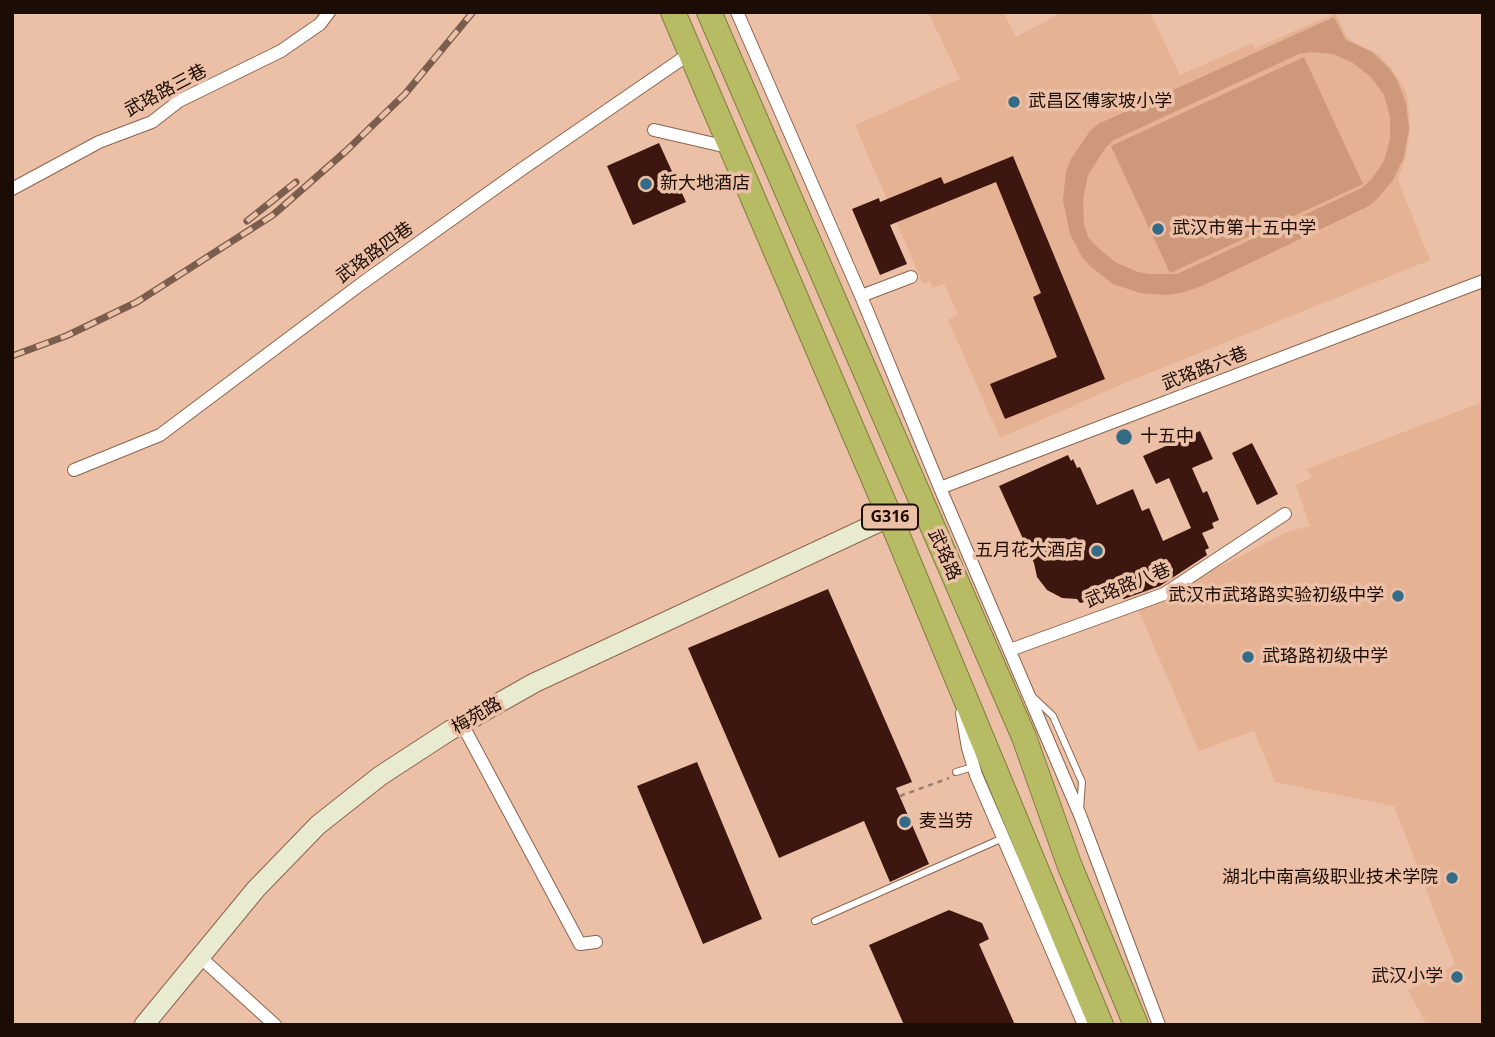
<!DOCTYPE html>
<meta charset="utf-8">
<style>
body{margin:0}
#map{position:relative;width:1495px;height:1037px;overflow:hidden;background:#ecc0a6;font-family:"Noto Sans",sans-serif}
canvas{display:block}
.frame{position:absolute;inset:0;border:14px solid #1b0c04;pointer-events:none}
</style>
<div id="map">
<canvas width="1495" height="1037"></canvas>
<div class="frame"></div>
</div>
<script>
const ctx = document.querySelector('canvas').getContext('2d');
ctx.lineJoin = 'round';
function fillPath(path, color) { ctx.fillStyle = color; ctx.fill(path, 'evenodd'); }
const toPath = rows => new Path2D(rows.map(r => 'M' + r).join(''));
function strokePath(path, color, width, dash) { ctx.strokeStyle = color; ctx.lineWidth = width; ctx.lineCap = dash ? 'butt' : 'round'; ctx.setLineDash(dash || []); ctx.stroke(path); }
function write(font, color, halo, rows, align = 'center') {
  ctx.font = font + ' "Noto Sans","Noto Sans SC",sans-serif'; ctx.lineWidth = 7; ctx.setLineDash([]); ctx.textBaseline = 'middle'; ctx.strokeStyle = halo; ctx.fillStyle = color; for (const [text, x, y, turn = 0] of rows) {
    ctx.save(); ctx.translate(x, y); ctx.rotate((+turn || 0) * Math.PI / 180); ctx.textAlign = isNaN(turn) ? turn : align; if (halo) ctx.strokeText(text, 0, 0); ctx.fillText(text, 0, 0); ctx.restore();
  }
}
fillPath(toPath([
 [928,12,1003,12,1016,37,1063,12,1150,12,1180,75,1252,43,1255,48,1336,13,1348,39,1378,54,1392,69,1404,88,1408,99,1410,129,1406,156,1398,180,1430,260,1132,380,1000,438,948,320,958,315,944,284,933,288,930,281,923,284,855,125,960,79],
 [1483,402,1483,1025,1427,1025,1408,990,1455,965,1394,806,1275,782,1254,731,1199,751,1138,609,1289,531,1310,526,1296,485,1312,478,1306,469]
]), '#e5b294');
fillPath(toPath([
 [1334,17,1346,40,1372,52,1390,69,1397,80,1406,103,1409,129,1404,157,1393,180,1378,198,1369,206,1202,286,1181,293,1167,295,1140,293,1113,284,1091,267,1082,257,1070,234,1063,200,1066,172,1071,159,1090,131,1098,124],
 [1311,52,1333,54,1353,63,1371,77,1384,95,1390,117,1390,139,1384,161,1371,180,1362,188,1177,274,1150,274,1138,272,1115,262,1096,246,1088,237,1084,224,1083,199,1088,175,1106,147,1114,140,1299,54],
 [1304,57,1363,184,1170,273,1111,146]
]), '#ce997a');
fillPath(toPath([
 [659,143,686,202,633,225,607,166],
 [1013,156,1105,379,1005,419,990,384,1057,357,1033,297,1041,293,996,182,890,225,907,264,880,275,852,209,879,198,880,202,941,177,944,184],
 [1200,431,1213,459,1192,468,1203,493,1207,491,1219,520,1212,523,1214,528,1202,533,1209,548,1205,550,1207,555,1160,586,1124,599,1105,597,1080,603,1077,599,1062,598,1047,590,1037,577,1034,563,999,486,1068,455,1071,461,1073,459,1077,468,1080,467,1097,505,1133,489,1142,511,1149,508,1163,541,1191,528,1169,478,1156,484,1143,456],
 [1252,443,1278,494,1257,505,1232,453],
 [828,589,912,782,896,788,929,864,890,882,864,821,779,858,688,648],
 [697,762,762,919,703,944,637,786],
 [949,910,982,923,989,939,979,944,1015,1025,904,1025,869,945]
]), '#3d1610');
const lane = toPath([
 [1034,698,1053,716,1082,782,1080,809],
 [956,772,973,767],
 [815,921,1003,838]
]);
const street = toPath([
 [737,12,861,296,940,488,1080,815,1159,1025],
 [654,130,732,148],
 [12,189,99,142,152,122,179,101,281,51,320,24,329,12],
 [861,296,911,277],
 [74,470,160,435,361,284,522,169,692,52],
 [940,488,1483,281],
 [1010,650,1164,594,1285,514],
 [962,713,968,748,976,775,1084,1025],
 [462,724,580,944,596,942],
 [200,957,275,1025]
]);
const secondary = toPath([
 [144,1025,256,889,318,825,380,776,449,731,534,683,890,517]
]);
const highway = toPath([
 [673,12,890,517,1101,1025],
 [709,12,1024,737,1069,864,1136,1025]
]);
strokePath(lane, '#8c644d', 8);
strokePath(street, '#8c644d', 14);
strokePath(secondary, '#8c644d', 21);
strokePath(highway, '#807e42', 26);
strokePath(toPath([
 [900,796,949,778]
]), '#9d7c69', 2.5, [5, 5]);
strokePath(lane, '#fff', 6);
strokePath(street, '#fff', 12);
strokePath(secondary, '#e9ebd0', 19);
strokePath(highway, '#b6bb64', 24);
const rail = toPath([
 [247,221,296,182],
 [12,356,66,336,137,302,273,215,346,151,405,94,473,12]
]);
strokePath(rail, '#7a5d4d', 7);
strokePath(rail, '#ecc0a6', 4.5, [13]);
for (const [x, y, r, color] of [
 [1014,102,7,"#346b86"],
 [646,184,7,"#346b86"],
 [1158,229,7,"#346b86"],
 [1124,437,9,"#346b86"],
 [1097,551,7,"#346b86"],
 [1398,596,7,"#346b86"],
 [1248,657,7,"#346b86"],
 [905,822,7,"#346b86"],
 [1452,878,7,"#346b86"],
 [1457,977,7,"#346b86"]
]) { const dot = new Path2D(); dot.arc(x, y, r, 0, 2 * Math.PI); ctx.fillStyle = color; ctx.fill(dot); strokePath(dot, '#ecc0a6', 2.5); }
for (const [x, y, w] of [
 [890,517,56]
]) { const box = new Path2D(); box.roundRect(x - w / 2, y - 12.5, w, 25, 5); ctx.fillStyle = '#ecc0a6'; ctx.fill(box); strokePath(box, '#1b0c04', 2); }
write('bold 16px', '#1b0c04', null, [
 ["G316",890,517]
]);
write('18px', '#1b0c04', '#ecc0a6', [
 ["武珞路三巷",166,91,-28],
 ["武珞路四巷",375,253,-36],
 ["武珞路六巷",1205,369,-21],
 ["武珞路",944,555,66],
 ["武珞路八巷",1128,586,-22],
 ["梅苑路",477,716,-30]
]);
write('18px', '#1b0c04', '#ecc0a6', [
 ["武昌区傅家坡小学",1028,102],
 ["新大地酒店",660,184],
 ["武汉市第十五中学",1172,229],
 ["十五中",1140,437],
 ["五月花大酒店",1083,551,"right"],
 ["武汉市武珞路实验初级中学",1384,596,"right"],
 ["武珞路初级中学",1262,657],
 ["麦当劳",919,822],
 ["湖北中南高级职业技术学院",1438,878,"right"],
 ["武汉小学",1443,977,"right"]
], 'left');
</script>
